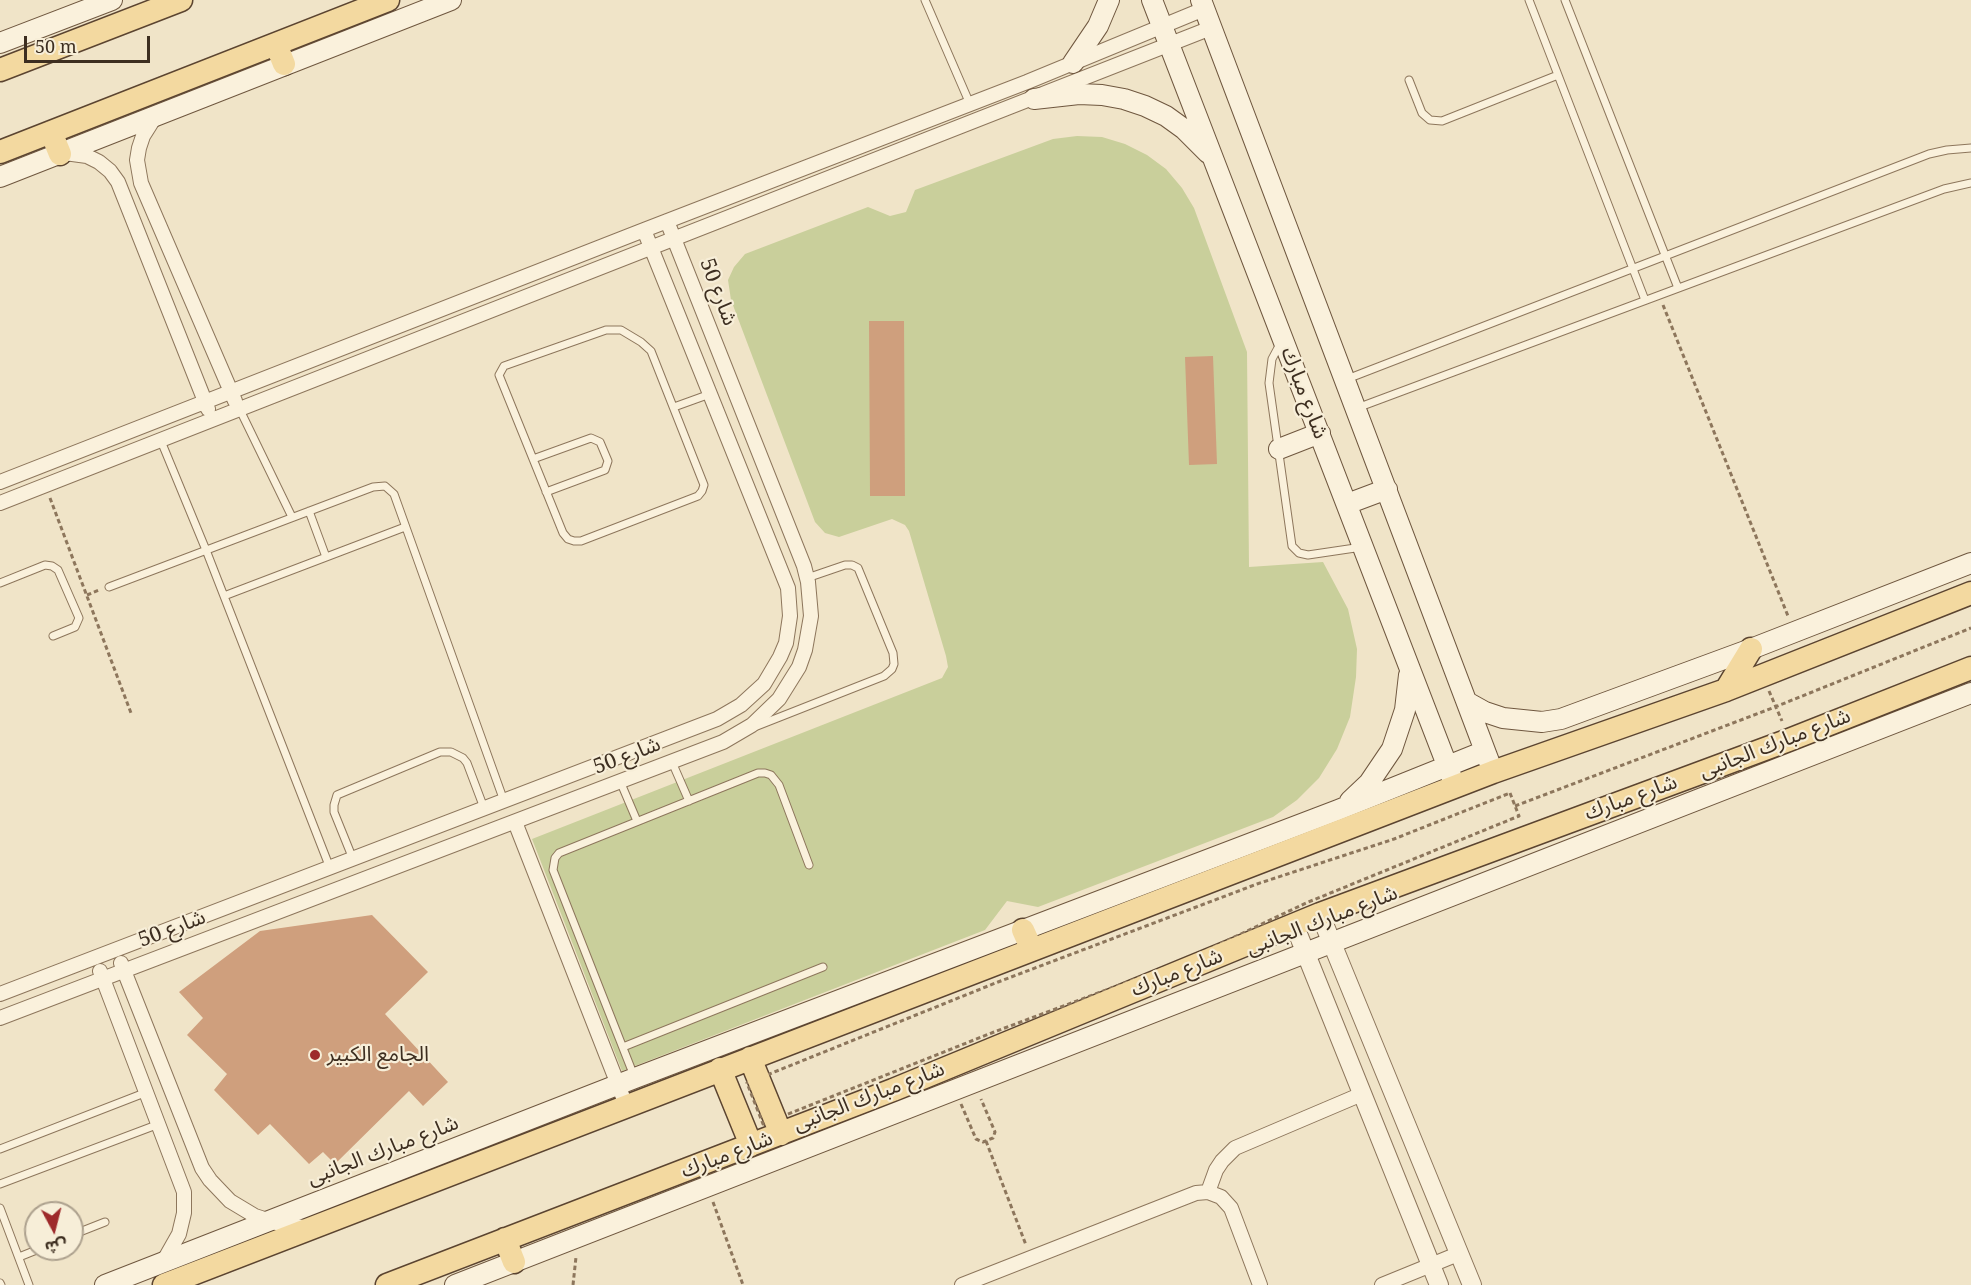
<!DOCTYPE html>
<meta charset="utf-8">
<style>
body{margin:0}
#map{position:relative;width:1971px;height:1285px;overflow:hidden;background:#f0e4c8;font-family:"Noto Serif","Noto Sans Arabic",serif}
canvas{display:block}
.north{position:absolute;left:24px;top:1201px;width:60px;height:60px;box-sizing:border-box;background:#f7eed8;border:2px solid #ada18e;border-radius:50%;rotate:173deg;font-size:16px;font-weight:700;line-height:24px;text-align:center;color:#3d2e20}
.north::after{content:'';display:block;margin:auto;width:21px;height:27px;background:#9e2a2b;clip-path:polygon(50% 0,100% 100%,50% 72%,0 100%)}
.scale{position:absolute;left:24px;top:36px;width:126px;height:27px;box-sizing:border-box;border:3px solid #3d2e20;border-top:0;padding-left:8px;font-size:18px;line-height:21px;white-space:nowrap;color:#3d2e20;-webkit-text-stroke:4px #f7eed8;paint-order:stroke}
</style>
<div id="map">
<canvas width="1971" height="1285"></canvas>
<div class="north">ش</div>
<div class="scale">50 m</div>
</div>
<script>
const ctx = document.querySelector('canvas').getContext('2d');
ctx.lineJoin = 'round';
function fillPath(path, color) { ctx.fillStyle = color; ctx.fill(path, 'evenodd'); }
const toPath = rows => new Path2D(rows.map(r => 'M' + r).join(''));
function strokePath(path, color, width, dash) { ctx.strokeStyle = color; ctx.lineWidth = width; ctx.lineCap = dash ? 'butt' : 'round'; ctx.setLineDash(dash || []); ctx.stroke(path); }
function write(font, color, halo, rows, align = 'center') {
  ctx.font = font + ' "Noto Serif","Noto Sans Arabic",serif'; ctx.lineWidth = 4.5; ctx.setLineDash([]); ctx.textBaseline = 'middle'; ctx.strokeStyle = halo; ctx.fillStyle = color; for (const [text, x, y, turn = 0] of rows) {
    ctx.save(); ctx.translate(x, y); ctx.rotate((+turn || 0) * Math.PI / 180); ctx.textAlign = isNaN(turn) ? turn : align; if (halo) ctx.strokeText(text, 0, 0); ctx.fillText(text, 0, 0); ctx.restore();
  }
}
fillPath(toPath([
 [1077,136,1102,137,1125,144,1147,155,1166,169,1182,188,1194,208,1247,352,1249,567,1323,562,1348,609,1357,649,1356,677,1350,717,1337,749,1319,778,1297,800,1273,817,1038,907,1007,901,985,930,622,1071,532,839,942,678,948,667,946,656,909,531,905,525,892,519,839,537,825,533,815,522,731,300,728,280,734,267,745,254,868,207,890,216,906,212,915,190,1053,139]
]), '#c9cf9b');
fillPath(toPath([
 [869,321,904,321,905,496,870,496],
 [1213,356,1217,464,1189,465,1185,357],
 [372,915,428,972,385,1014,448,1082,423,1106,409,1091,335,1164,323,1152,309,1164,270,1124,258,1135,214,1090,227,1074,187,1035,203,1018,179,992,260,931]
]), '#cf9f7d');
const service = toPath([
 [925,0,970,104],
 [1529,0,1645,300],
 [1565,0,1678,288],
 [1409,80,1422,113,1430,120,1442,121,1558,75],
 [606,330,621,330,641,342,651,351,704,485,702,491,698,496,581,541,574,541,568,539,563,533,499,375,504,366,606,330],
 [1280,344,1272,359,1269,383,1292,546,1299,553,1308,555,1362,547],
 [1347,379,1929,154,1947,150,1971,148],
 [674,407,710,394],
 [1357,408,1944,189,1971,183],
 [240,410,292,517],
 [161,441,206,550,330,868],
 [533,459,591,438,600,442,608,461,605,470,546,492],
 [309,511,326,557],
 [0,583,45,565,52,566,58,570,79,618,75,627,53,636],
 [109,587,373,487,385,486,394,494,504,801],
 [224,596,405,527],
 [757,726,884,676,892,669,894,664,893,653,858,568,852,565,845,565,807,578],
 [672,762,689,801],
 [620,781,637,821],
 [353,859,334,812,334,805,337,795,440,752,451,752,463,758,467,763,484,808],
 [623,1047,823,967],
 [634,1076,553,870,555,858,559,853,758,773,765,773,771,775,779,785,809,865],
 [0,1149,147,1092],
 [0,1184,159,1124],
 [0,1208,29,1285],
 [72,1235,105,1222],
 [19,1257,39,1249],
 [0,1283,1,1285]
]);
const minor = toPath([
 [155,117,143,136,139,148,137,160,141,183,235,401],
 [65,153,87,156,99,162,110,171,118,182,208,409],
 [0,482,644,230,1027,82,1204,9],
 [0,503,1211,28],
 [515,822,626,1105],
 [121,963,202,1168,210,1180,230,1201,255,1216,283,1225,304,1227],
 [100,971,184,1192,184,1213,179,1234,162,1264],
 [0,994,717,719,741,705,764,684,780,657,786,643,790,616,788,588,644,230],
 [0,1018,723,742,752,725,779,699,799,667,805,650,811,616,808,582,804,566,667,221],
 [1208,1192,1216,1170,1222,1161,1235,1148,1362,1094],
 [962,1285,1196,1193,1208,1192,1221,1197,1231,1208,1260,1285],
 [1382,1285,1458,1254]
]);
const tertiary = toPath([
 [1320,914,1472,1285],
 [1294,924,1439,1285]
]);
const secondary = toPath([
 [1152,0,1452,778],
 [1201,0,1490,764],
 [0,43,112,0],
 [1073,63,1098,26,1109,0],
 [1034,99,1079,94,1102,95,1124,99,1145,106,1166,116,1184,129,1208,153],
 [0,177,451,0],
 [1279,449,1320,433],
 [1347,504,1387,489],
 [1467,702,1485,712,1503,718,1542,722,1561,719,1751,649,1971,563],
 [1350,801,1369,783,1392,749,1405,710,1409,675],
 [105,1285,635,1078,1338,810,1485,751],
 [455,1285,1971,693]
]);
const primary = toPath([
 [276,44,284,64],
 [0,70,181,0],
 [51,132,60,154],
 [0,152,388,0],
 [1726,690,1751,649],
 [1023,930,1032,950],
 [750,1058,781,1134],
 [720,1069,751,1145],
 [505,1239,514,1262],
 [164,1285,1493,772,1726,690,1971,593],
 [387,1285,893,1090,1320,914,1789,740,1971,668]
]);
strokePath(service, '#8d765c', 9);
strokePath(minor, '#8d765c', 16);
strokePath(tertiary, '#8d765c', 20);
strokePath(secondary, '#6f573f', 22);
strokePath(primary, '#5b4430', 25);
strokePath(toPath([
 [1663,305,1788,616],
 [50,498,131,713],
 [87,595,99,590],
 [1769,691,1782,721],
 [1510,793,1519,816,1306,903,1186,960,994,1032,763,1124,747,1083,998,982,1257,884,1394,839,1510,793],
 [1515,806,1775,707,1971,628],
 [961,1104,976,1139,983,1142,993,1138,995,1132,981,1099],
 [986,1141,1026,1245],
 [713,1202,743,1285],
 [573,1285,576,1257]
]), '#8d765c', 3, [4.5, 3]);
strokePath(service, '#faf1dc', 7);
strokePath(minor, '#faf1dc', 14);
strokePath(tertiary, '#faf1dc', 18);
strokePath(secondary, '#faf1dc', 20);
strokePath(primary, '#f3d9a0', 22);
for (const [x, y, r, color] of [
 [315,1055,6,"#9e2a2b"]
]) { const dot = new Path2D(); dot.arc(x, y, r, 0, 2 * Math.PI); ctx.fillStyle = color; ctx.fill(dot); strokePath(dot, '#f7eed8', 2); }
write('21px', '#3d2e20', '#f7eed8', [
 ["شارع 50",718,292,69],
 ["شارع مبارك",1304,393,69],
 ["شارع مبارك الجانبى",1775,744,-21],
 ["شارع 50",627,756,-21],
 ["شارع مبارك",1631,798,-20],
 ["شارع مبارك الجانبى",1322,921,-21],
 ["شارع 50",172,929,-21],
 ["شارع مبارك",1177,973,-22],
 ["شارع مبارك الجانبى",869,1097,-21],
 ["شارع مبارك الجانبى",383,1151,-21],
 ["شارع مبارك",727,1155,-21]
]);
write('21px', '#3d2e20', '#f7eed8', [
 ["الجامع الكبير",327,1055]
], 'left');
</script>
